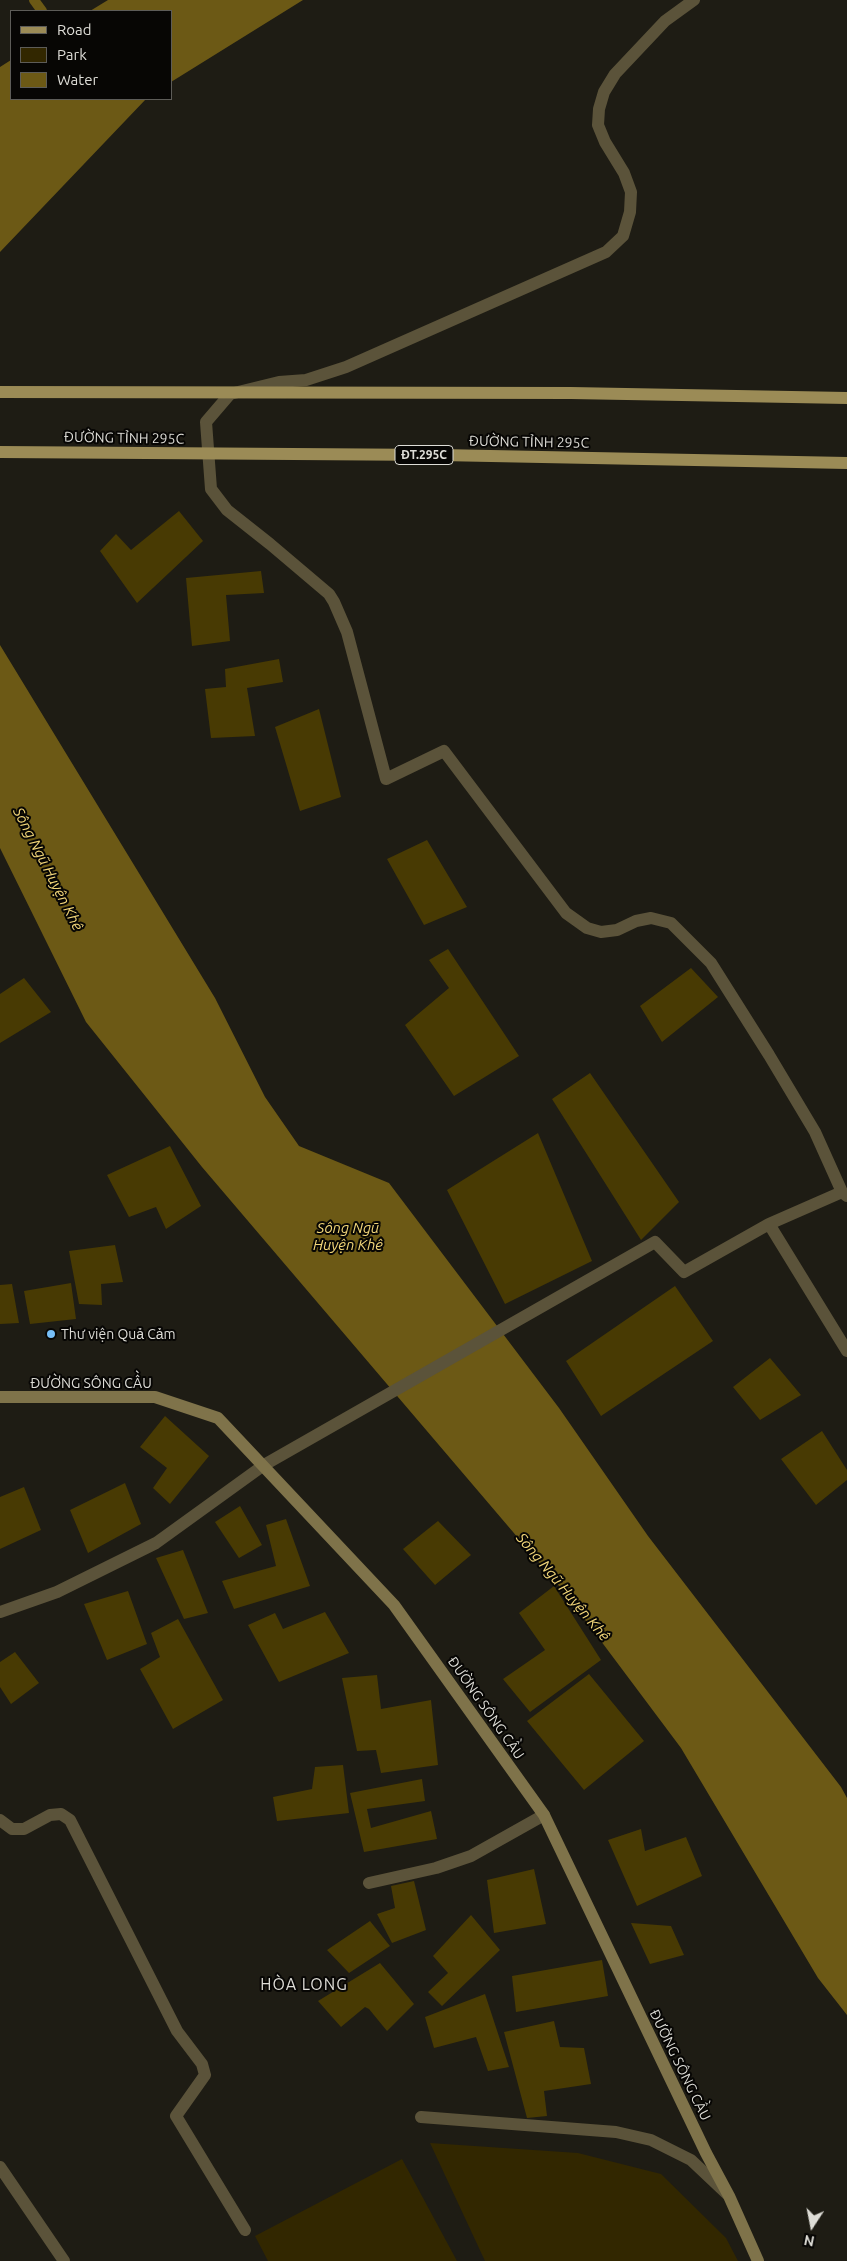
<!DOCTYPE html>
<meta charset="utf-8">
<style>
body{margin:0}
#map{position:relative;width:847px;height:2261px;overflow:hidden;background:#1e1c14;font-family:Ubuntu,sans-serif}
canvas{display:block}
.legend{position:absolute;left:10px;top:10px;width:162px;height:90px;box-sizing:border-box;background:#070604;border:1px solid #5d5c58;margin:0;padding:6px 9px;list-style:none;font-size:15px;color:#deddd7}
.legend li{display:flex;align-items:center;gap:10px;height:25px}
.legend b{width:25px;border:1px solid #5d5c58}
.north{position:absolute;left:787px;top:2201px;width:50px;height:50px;-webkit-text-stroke:4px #070604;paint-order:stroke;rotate:191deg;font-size:14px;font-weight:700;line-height:20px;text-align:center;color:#deddd7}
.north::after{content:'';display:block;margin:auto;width:18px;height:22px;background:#deddd7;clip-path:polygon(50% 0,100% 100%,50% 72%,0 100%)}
</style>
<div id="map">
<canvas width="847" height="2261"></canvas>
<ul class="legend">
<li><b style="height:6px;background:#9b8b56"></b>Road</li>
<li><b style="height:14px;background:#322700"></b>Park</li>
<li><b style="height:14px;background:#6c5915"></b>Water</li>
</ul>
<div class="north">N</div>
</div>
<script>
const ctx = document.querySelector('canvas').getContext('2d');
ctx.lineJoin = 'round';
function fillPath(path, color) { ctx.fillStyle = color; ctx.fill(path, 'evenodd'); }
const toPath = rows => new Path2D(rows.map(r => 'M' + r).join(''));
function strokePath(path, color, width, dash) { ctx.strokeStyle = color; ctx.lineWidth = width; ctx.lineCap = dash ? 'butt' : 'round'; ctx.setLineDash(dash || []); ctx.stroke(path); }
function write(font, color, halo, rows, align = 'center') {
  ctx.font = font + ' Ubuntu,sans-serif'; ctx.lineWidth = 4; ctx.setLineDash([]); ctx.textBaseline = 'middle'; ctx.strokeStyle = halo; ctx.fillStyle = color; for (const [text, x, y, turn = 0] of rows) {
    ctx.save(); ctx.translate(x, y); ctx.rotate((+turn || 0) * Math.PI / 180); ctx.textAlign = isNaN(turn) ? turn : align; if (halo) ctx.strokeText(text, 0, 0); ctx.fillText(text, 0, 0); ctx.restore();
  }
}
fillPath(toPath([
 [430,2143,578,2153,661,2174,726,2238,738,2261,485,2261],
 [402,2159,457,2261,268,2261,255,2236]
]), '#322700');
fillPath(toPath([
 [108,0,303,0,171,82,171,11,90,11],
 [11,60,11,99,146,99,0,252,0,67],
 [0,645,215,998,265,1097,299,1146,389,1183,559,1408,648,1536,841,1787,847,1798,847,2015,818,1978,681,1748,565,1593,202,1167,86,1022,0,848]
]), '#6c5915');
strokePath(toPath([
 [34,0,42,11]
]), '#6c5915', 10);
fillPath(toPath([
 [179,511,203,541,137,603,100,551,116,534,131,550],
 [261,571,264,593,226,595,230,641,192,646,186,578],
 [279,659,283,682,247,688,255,736,211,738,205,689,226,687,225,669],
 [319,709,341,797,300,811,275,727],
 [427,840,467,907,424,925,387,859],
 [448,949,519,1056,454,1096,405,1025,449,988,429,960],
 [691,968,718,997,662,1042,640,1006],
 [24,978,51,1012,0,1043,0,994],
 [590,1073,679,1202,641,1240,552,1099],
 [538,1133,592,1261,505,1304,447,1190],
 [170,1146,201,1206,166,1229,156,1207,129,1217,107,1175],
 [115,1245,123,1282,101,1284,102,1305,79,1304,69,1251],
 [71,1283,76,1319,30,1324,24,1291],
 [12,1284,19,1323,0,1324,0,1285],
 [675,1286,713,1341,601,1416,566,1361],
 [770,1358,801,1395,760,1420,733,1387],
 [165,1416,209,1456,170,1504,153,1488,167,1468,140,1447],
 [822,1431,847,1470,847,1480,816,1505,781,1459],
 [125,1483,141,1524,88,1553,70,1510],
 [24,1487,41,1530,0,1549,0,1497],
 [240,1506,262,1545,239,1558,215,1522],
 [286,1519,310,1586,234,1609,222,1581,276,1566,266,1525],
 [438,1521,471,1555,435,1585,403,1549],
 [183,1550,208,1613,184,1619,156,1558],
 [554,1586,601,1660,530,1712,503,1679,545,1650,519,1613],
 [128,1591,147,1644,107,1660,84,1604],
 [325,1612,349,1653,279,1682,248,1625,275,1613,283,1629],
 [178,1619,223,1700,173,1729,140,1669,160,1657,151,1633],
 [15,1652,39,1683,11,1704,0,1687,0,1662],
 [589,1674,644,1741,584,1790,527,1721],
 [377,1675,381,1709,431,1700,438,1765,381,1773,376,1750,357,1751,342,1678],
 [343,1765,349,1813,277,1821,273,1797,312,1789,315,1767],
 [422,1779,425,1801,367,1809,371,1828,431,1811,437,1839,364,1852,350,1793],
 [641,1829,645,1851,686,1837,702,1876,637,1906,608,1840],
 [534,1869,546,1924,494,1933,487,1880],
 [414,1881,426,1930,392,1943,377,1914,395,1908,391,1886],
 [471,1915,500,1950,442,2006,428,1992,448,1973,433,1956],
 [370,1921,390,1946,349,1973,327,1950],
 [631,1923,671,1926,684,1955,650,1964],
 [602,1960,608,1996,516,2012,512,1976],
 [380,1963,414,2004,387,2031,369,2009,365,2007,341,2027,318,2001],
 [485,1994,509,2067,488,2071,476,2037,434,2048,425,2017],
 [554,2021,560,2047,584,2048,591,2084,544,2091,547,2116,527,2118,504,2032]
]), '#483a03');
strokePath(toPath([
 [694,0,665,21,615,74,604,92,599,109,598,125,605,142,624,173,631,192,630,212,623,236,606,252,346,367,306,380,279,382,230,394,206,422,211,489,227,510,270,544,329,594,334,602,347,632,386,779,444,751,566,913,587,928,601,932,617,930,636,921,651,918,671,923,711,963,769,1055,815,1132,842,1192],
 [769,1224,847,1351],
 [0,1612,57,1592,156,1543,264,1465,655,1242,684,1272,769,1224,842,1192,847,1196],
 [0,1820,12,1829,24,1829,50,1815,61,1814,70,1820,177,2031,202,2064,205,2075,176,2116,245,2230],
 [369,1883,436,1868,471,1856,544,1815],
 [421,2117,616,2132,651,2140,691,2160,727,2194],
 [0,2167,64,2261]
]), '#5b533a', 12);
strokePath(toPath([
 [0,1397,155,1397,218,1418,394,1605,544,1815,706,2153,729,2196,758,2261]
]), '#7f734a', 12);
strokePath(toPath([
 [0,392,571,393,847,398],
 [0,452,440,455,847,463]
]), '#9b8b56', 12);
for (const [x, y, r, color] of [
 [51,1334,5,"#77bff7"]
]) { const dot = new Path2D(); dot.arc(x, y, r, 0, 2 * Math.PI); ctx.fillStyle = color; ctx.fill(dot); strokePath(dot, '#070604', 2); }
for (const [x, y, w] of [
 [424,455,58]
]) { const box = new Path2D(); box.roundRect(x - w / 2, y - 9.5, w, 19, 4); ctx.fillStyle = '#070604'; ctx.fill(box); strokePath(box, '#deddd7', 1); }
write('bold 12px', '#deddd7', null, [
 ["ĐT.295C",424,455]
]);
write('14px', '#deddd7', '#070604', [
 ["ĐƯỜNG TỈNH 295C",124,438,1],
 ["ĐƯỜNG TỈNH 295C",529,442,1],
 ["ĐƯỜNG SÔNG CẦU",91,1383],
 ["ĐƯỜNG SÔNG CẦU",486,1708,55],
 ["ĐƯỜNG SÔNG CẦU",680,2065,64]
]);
write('14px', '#deddd7', '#070604', [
 ["Thư viện Quả Cảm",61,1334]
], 'left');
write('italic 15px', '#f2d679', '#070604', [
 ["Sông Ngũ Huyện Khê",48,869,63],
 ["Sông Ngũ",348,1228],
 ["Huyện Khê",348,1245],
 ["Sông Ngũ Huyện Khê",563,1587,50]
]);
ctx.letterSpacing = '1px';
write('16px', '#deddd7', '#070604', [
 ["HÒA LONG",304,1985]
]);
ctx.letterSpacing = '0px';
</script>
